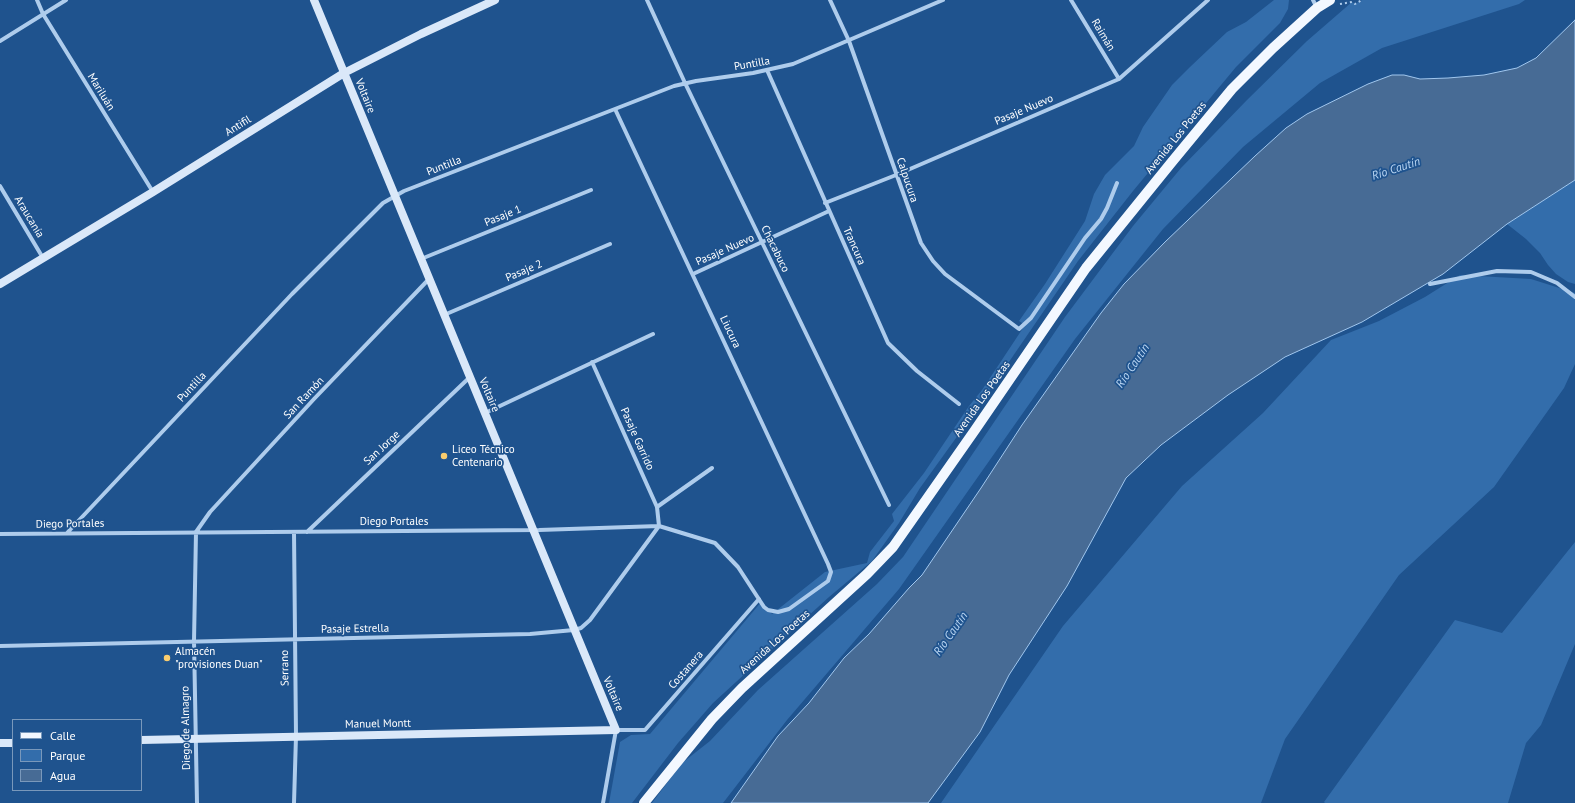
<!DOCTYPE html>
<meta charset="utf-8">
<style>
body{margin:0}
#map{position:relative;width:1575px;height:803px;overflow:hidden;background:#1f538e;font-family:"PT Sans",sans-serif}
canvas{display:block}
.legend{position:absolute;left:12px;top:719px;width:130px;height:72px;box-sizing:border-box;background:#1f538e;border:1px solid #7998bb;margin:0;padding:5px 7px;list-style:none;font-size:12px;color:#fff}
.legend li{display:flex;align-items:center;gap:8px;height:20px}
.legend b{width:20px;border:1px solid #7998bb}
</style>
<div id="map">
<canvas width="1575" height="803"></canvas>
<ul class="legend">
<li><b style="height:5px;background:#f3f8ff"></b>Calle</li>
<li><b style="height:11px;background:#336dab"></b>Parque</li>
<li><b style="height:11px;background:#476b95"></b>Agua</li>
</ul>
</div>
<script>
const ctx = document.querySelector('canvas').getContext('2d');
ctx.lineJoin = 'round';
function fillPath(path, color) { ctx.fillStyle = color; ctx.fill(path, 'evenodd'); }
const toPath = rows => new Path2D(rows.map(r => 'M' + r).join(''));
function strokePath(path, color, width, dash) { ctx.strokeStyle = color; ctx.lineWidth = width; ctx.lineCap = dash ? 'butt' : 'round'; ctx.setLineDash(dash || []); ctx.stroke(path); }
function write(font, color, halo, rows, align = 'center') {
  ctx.font = font + ' "PT Sans",sans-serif'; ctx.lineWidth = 3.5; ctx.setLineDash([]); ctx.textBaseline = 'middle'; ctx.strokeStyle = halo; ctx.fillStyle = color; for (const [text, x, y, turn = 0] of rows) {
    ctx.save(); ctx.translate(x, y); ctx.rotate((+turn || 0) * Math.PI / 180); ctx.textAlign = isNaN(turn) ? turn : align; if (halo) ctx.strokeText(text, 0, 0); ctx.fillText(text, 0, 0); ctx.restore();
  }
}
fillPath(toPath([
 [1274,0,1289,0,1288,9,1280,23,1236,67,1133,191,1078,261,974,413,920,488,899,523,872,561,829,597,713,703,678,743,632,803,609,803,620,742,631,735,650,734,762,601,772,614,825,572,867,563,870,552,894,521,892,514,924,473,969,406,982,390,1025,325,1019,321,1045,284,1085,221,1094,194,1105,175,1134,146,1143,127,1172,85,1190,67,1227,32,1246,22],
 [1362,0,1525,0,1519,4,1382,48,1320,83,1243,147,1163,229,1075,339,899,589,787,720,723,803,652,803,682,763,710,741,758,690,877,584,903,557,1065,317,1133,226,1181,168,1247,100,1307,41,1352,2,1355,4],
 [1575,180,1575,284,1568,282,1556,274,1548,265,1540,253,1526,239,1507,224],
 [1460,275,1531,279,1575,293,1575,364,1564,388,1494,487,1399,575,1285,739,1261,803,941,803,1063,626,1182,486,1263,413,1331,340,1379,321,1425,297],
 [1575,542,1575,644,1541,725,1526,743,1508,803,1325,803,1324,802,1455,620,1502,633]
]), '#336dab');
const water = toPath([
 [1575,20,1575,180,1507,224,1443,274,1362,322,1285,357,1228,395,1161,445,1126,478,1067,586,1009,675,980,732,928,803,731,803,778,736,809,703,844,658,869,634,909,588,922,575,981,488,1022,425,1101,313,1124,284,1165,242,1255,156,1286,128,1307,114,1368,84,1392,75,1404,75,1420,79,1448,78,1484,75,1517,68,1536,58,1575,20]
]);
fillPath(water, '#476b95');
strokePath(water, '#a1c7ee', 1);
strokePath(toPath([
 [1340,4,1352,2,1355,4,1362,0]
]), '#aeccec', 2, [2, 3]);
strokePath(toPath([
 [37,0,43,14,153,192],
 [647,0,685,83,889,505],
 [830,0,849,41,921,243,933,261,945,274,1019,329,1031,318,1085,238,1101,219,1107,208,1117,183],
 [1071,0,1119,79],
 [1313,0,1317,8],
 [0,41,66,0],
 [767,70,888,343,917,371,959,404],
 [0,186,43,258],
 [825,203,896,175,1119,79,1208,0],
 [421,259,591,190],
 [693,274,829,211],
 [1430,284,1497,271,1531,272,1557,283,1575,297],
 [444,315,610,244],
 [485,413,653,334],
 [657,507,712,468],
 [294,532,296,736,294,803],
 [307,532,470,377],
 [67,533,292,294,383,203,404,191,674,86,696,81,753,73,793,64,943,0],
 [0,534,539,530,659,526,715,543,738,567,764,607,768,610,778,612,789,609,828,581,831,572,828,564,615,109],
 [0,646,530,634,574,630,581,628,590,620,659,526,657,507,592,362],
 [197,803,194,641,196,532,210,512,314,399,429,279],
 [603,803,616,730,645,730,759,599]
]), '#aeccec', 4);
strokePath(toPath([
 [0,284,153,192,344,73,421,34,495,0],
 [141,740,616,730,314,0],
 [0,743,13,743]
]), '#dae8f9', 8);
strokePath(toPath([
 [644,803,712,719,742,688,867,574,893,547,975,430,1086,268,1171,163,1232,89,1273,48,1317,8,1330,0]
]), '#f3f8ff', 10);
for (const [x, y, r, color] of [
 [444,456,4,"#facd6e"],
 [167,658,4,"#facd6e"]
]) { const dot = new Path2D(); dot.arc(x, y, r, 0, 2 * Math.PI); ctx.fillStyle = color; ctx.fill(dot); strokePath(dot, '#1f538e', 1.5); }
write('11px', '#fff', '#1f538e', [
 ["Raimán",1103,35,59],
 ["Puntilla",752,64,-10],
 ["Mariluán",101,92,58],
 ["Voltaire",365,96,68],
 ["Pasaje Nuevo",1024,110,-23],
 ["Antifil",238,126,-32],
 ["Avenida Los Poetas",1176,138,-51],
 ["Puntilla",444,166,-21],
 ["Calpucura",907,180,71],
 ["Pasaje 1",503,216,-22],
 ["Araucanía",29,217,59],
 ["Trancura",854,246,66],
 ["Chacabuco",775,249,64],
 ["Pasaje Nuevo",725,250,-24],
 ["Pasaje 2",524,271,-23],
 ["Liucura",730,332,65],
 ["Puntilla",192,387,-47],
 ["Voltaire",489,395,67],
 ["San Ramón",304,398,-47],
 ["Avenida Los Poetas",982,399,-55],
 ["Pasaje Garrido",637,439,66],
 ["San Jorge",382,448,-43],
 ["Diego Portales",394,522],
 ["Diego Portales",70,524,-1],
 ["Pasaje Estrella",355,629,-1],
 ["Avenida Los Poetas",775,642,-42],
 ["Serrano",285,668,-91],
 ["Costanera",686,670,-49],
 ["Voltaire",613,694,67],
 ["Manuel Montt",378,724,-1],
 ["Diego de Almagro",186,728,-91]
]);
write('11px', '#fff', '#1f538e', [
 ["Liceo Técnico",452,450],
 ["Centenario",452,463],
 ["Almacén",175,652],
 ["\"provisiones Duan\"",175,665]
], 'left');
write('italic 12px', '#bad6f3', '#1f538e', [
 ["Río Cautín",1396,169,-18],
 ["Río Cautín",1133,366,-56],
 ["Río Cautín",951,634,-55]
]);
</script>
